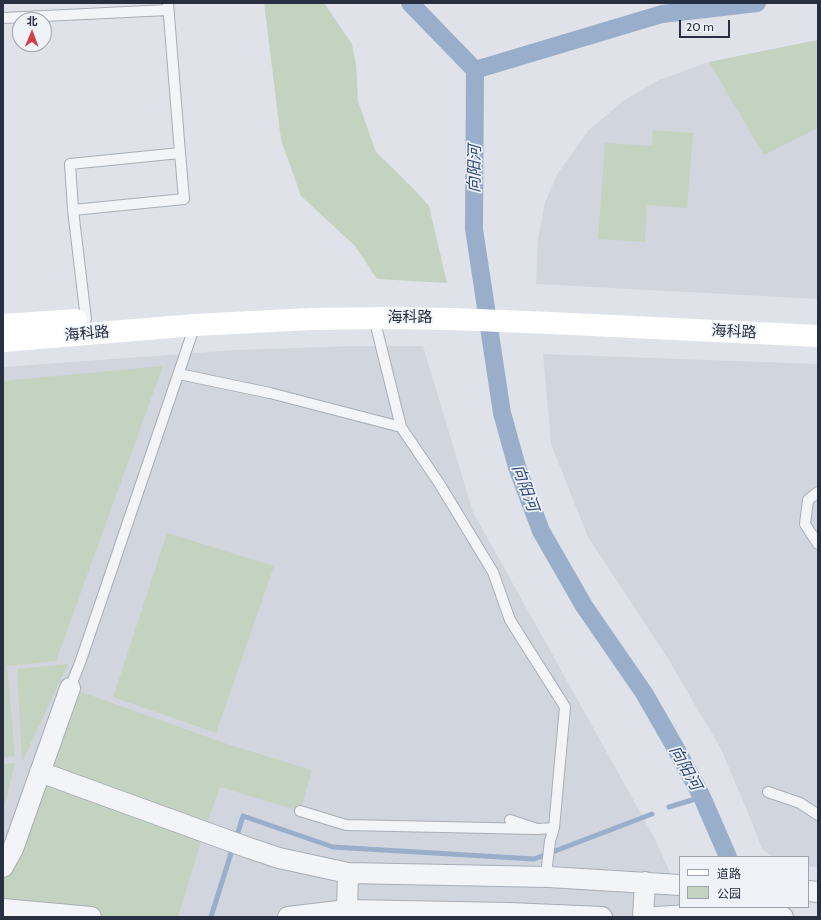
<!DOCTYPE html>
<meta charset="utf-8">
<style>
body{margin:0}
#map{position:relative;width:821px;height:920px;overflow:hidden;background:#dfe3e9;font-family:Cabin,"Noto Sans SC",sans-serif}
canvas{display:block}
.frame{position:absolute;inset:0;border:4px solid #272f41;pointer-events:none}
.legend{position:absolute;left:679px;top:856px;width:130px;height:52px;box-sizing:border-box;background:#eff2f7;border:1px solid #9fa4ae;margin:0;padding:5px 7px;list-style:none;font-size:12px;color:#272f41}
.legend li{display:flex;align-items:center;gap:8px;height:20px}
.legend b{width:20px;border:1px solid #9fa4ae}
.north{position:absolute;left:12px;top:12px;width:40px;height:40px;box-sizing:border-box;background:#eff2f7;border:1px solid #9fa4ae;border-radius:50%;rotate:1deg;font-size:11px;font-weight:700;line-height:16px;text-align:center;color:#272f41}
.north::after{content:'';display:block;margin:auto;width:14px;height:18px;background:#d43f4d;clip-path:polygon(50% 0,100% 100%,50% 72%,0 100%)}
.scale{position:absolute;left:679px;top:20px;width:51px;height:18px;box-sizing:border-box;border:2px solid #272f41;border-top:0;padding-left:5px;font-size:12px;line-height:14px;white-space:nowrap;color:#272f41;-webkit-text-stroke:3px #eff2f7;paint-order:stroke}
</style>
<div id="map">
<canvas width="821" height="920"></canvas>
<div class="frame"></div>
<ul class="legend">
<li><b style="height:5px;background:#fff"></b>道路</li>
<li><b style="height:11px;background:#c4d3c0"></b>公园</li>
</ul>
<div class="north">北</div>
<div class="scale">20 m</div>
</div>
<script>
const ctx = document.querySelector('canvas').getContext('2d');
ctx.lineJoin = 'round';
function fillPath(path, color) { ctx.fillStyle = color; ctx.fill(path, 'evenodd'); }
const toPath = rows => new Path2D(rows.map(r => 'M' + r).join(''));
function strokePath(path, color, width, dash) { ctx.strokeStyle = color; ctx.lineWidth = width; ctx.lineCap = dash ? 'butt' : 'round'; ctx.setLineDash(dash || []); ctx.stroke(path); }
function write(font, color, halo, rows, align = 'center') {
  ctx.font = font + ' Cabin,"Noto Sans SC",sans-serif'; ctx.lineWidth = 3.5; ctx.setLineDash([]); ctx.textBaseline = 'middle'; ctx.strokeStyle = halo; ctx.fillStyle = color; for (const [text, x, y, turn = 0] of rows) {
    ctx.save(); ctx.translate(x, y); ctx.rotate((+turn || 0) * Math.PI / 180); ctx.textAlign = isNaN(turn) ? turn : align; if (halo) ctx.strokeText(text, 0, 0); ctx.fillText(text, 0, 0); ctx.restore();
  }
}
fillPath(toPath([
 [818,40,818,299,536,284,538,239,545,202,558,173,588,131,623,101,659,80,709,62],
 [352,346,423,346,473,512,654,837,680,895,680,907,690,917,3,917,3,367,236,350],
 [543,354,818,364,818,867,808,866,808,857,773,857,762,849,751,820,721,749,667,657,588,537,551,444]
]), '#d1d5de');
fillPath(toPath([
 [264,3,324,3,352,44,356,64,358,101,376,152,414,189,429,206,447,283,377,279,355,246,301,196,281,140],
 [818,40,818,128,764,155,709,62],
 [653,130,693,133,687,208,647,205,645,242,598,239,605,143,652,146],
 [163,366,56,661,7,666,15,756,3,757,3,381],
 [167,533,274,566,216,733,113,697],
 [68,664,22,762,17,669],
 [70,688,233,746,312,770,300,811,220,787,204,832,178,917,91,917,3,909,3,867],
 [15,763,3,812,3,764]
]), '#c4d3c0');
strokePath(toPath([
 [669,807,702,797],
 [236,839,243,816,333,847,534,859,652,814],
 [211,917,233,847]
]), '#99aecb', 5);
strokePath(toPath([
 [410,3,475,70,662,14,757,3],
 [475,70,474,229,502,413,517,467,541,531,584,606,644,693,675,747,702,797,728,857]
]), '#99aecb', 18);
const lane = toPath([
 [168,3,180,153],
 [3,18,168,10],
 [73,210,184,199,180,153,70,164,73,210,86,319],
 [374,318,401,427],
 [179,374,270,393,401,427,439,483,493,572,510,620,565,707,554,828,550,841,547,866,549,877],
 [818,492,808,500,805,524,818,544],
 [70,688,81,660,195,325],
 [768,792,800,803,818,815],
 [300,811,346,825,537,829],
 [510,820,537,829,554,828]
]);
const street = toPath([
 [40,772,249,848,279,858,348,873],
 [3,867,13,849,70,688],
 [808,891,818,892],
 [3,909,91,917],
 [347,910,509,913,602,917],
 [288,917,347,910,348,873,549,877,680,885],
 [643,917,645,882],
 [655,917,708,914,783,917]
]);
strokePath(lane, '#a8adb7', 12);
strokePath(street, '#a8adb7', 22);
strokePath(lane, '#f2f4f7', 10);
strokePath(street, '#f2f4f7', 20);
strokePath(toPath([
 [3,325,76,320],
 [3,341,195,325,311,319,386,318,452,319,551,323,818,336]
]), '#fff', 22);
write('15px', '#272f41', '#eff2f7', [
 ["海科路",410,318],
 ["海科路",734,332,3],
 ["海科路",87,334,-5]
]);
write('italic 16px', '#304b77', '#eff2f7', [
 ["向阳河",475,169,-89],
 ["向阳河",525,488,70],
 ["向阳河",685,768,61]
]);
</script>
